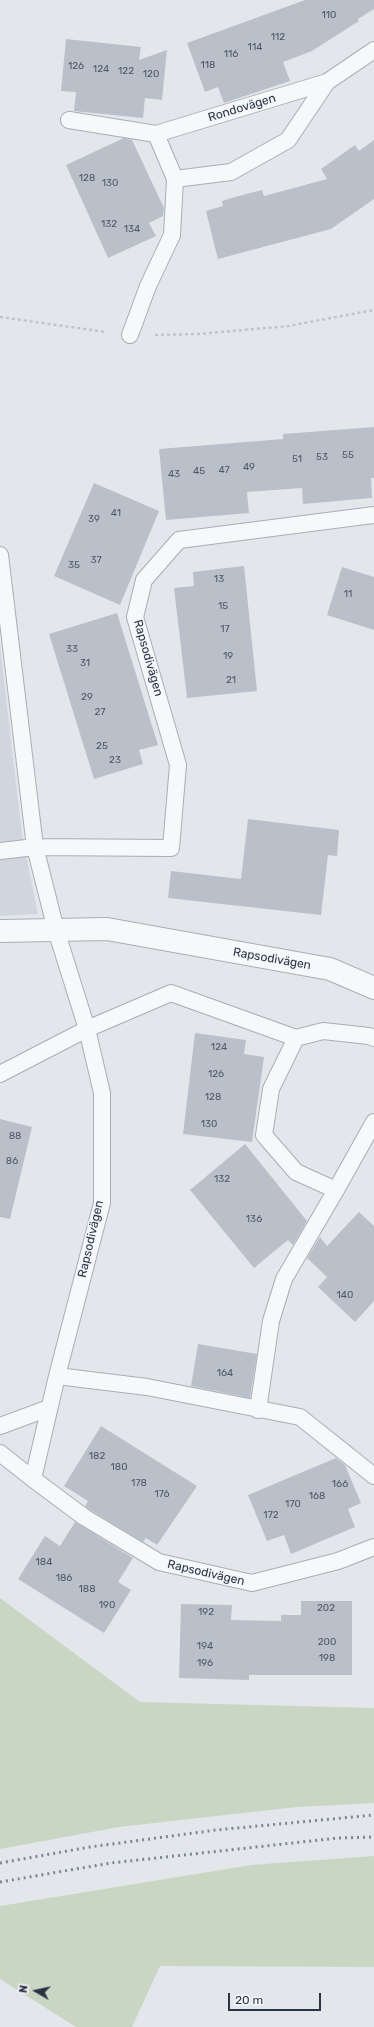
<!DOCTYPE html>
<meta charset="utf-8">
<style>
body{margin:0}
#map{position:relative;width:374px;height:2027px;overflow:hidden;background:#e3e7ec;font-family:Rubik,sans-serif}
canvas{display:block}
.north{position:absolute;left:16px;top:1971px;width:40px;height:40px;-webkit-text-stroke:3px #f3f6f9;paint-order:stroke;rotate:279deg;font-size:11px;font-weight:700;line-height:16px;text-align:center;color:#2a3544}
.north::after{content:'';display:block;margin:auto;width:14px;height:18px;background:#2a3544;clip-path:polygon(50% 0,100% 100%,50% 72%,0 100%)}
.scale{position:absolute;left:228px;top:1993px;width:93px;height:18px;box-sizing:border-box;border:2px solid #2a3544;border-top:0;padding-left:5px;font-size:12px;line-height:14px;white-space:nowrap;color:#2a3544;-webkit-text-stroke:3px #f3f6f9;paint-order:stroke}
</style>
<div id="map">
<canvas width="374" height="2027"></canvas>
<div class="north">N</div>
<div class="scale">20 m</div>
</div>
<script>
const ctx = document.querySelector('canvas').getContext('2d');
ctx.lineJoin = 'round';
function fillPath(path, color) { ctx.fillStyle = color; ctx.fill(path, 'evenodd'); }
const toPath = rows => new Path2D(rows.map(r => 'M' + r).join(''));
function strokePath(path, color, width, dash) { ctx.strokeStyle = color; ctx.lineWidth = width; ctx.lineCap = dash ? 'butt' : 'round'; ctx.setLineDash(dash || []); ctx.stroke(path); }
function write(font, color, halo, rows, align = 'center') {
  ctx.font = font + ' Rubik,sans-serif'; ctx.lineWidth = 3; ctx.setLineDash([]); ctx.textBaseline = 'middle'; ctx.strokeStyle = halo; ctx.fillStyle = color; for (const [text, x, y, turn = 0] of rows) {
    ctx.save(); ctx.translate(x, y); ctx.rotate((+turn || 0) * Math.PI / 180); ctx.textAlign = isNaN(turn) ? turn : align; if (halo) ctx.strokeText(text, 0, 0); ctx.fillText(text, 0, 0); ctx.restore();
  }
}
fillPath(toPath([
 [0,645,22,835,38,914,0,916]
]), '#d1d6de');
fillPath(toPath([
 [0,1598,140,1702,374,1708,374,1803,297,1807,119,1827,0,1849],
 [374,1856,374,1967,160,1966,132,2027,76,2027,0,1979,0,1906,251,1865]
]), '#cad6c4');
fillPath(toPath([
 [305,0,374,0,374,9,358,19,359,21,312,51,283,62,290,81,224,103,218,87,205,92,187,43],
 [66,39,141,47,139,60,167,50,162,100,145,98,143,118,74,111,76,92,61,91],
 [124,138,132,140,164,208,163,216,149,223,156,236,108,258,66,165],
 [374,140,374,199,331,229,218,259,206,211,223,206,222,201,235,197,262,190,264,196,327,179,321,169,355,145,359,151],
 [374,427,374,478,371,478,372,498,303,504,302,488,247,492,249,513,166,520,159,449,283,439,283,434],
 [94,483,159,511,120,605,54,576],
 [244,566,257,691,187,698,174,588,194,586,193,572],
 [342,567,374,577,374,630,327,615],
 [117,613,158,745,139,750,143,764,94,779,49,634],
 [248,819,339,830,337,856,328,855,321,915,168,898,171,871,241,879],
 [195,1033,246,1040,244,1054,264,1057,252,1142,183,1134],
 [0,1119,32,1127,10,1219,0,1217],
 [245,1144,307,1221,293,1245,288,1240,254,1268,190,1190],
 [359,1212,374,1226,374,1301,355,1322,318,1287,327,1277,307,1258,320,1237,327,1246],
 [198,1344,257,1354,250,1398,191,1386],
 [101,1426,197,1486,157,1545,146,1538,143,1542,89,1509,85,1506,88,1501,64,1486],
 [336,1458,345,1465,361,1503,348,1509,355,1527,291,1554,284,1535,267,1541,248,1495],
 [75,1522,133,1558,118,1582,131,1590,104,1633,18,1579,45,1536,60,1546],
 [301,1601,352,1601,352,1675,249,1675,249,1680,179,1678,181,1604,232,1605,231,1620,281,1621,281,1615,301,1615]
]), '#bac0c9');
const lane = toPath([
 [327,82,374,50],
 [69,120,156,134],
 [130,335,148,286,172,235,175,179,231,172,288,140,327,82,156,134,175,179],
 [0,555,35,847,56,930,87,1029,102,1093,102,1203,57,1376,33,1479,84,1517,159,1562,252,1583,338,1561,374,1547],
 [0,851,35,847,171,848,178,765,135,617,144,580,179,540,374,515],
 [296,1038,271,1089,264,1135,296,1172,336,1190,374,1122],
 [0,1074,87,1029,171,993,296,1038,323,1031,369,1036,374,1038],
 [57,1376,147,1387,300,1417,374,1476],
 [258,1410,271,1321,284,1279,336,1190],
 [0,1426,49,1408],
 [0,1453,33,1479]
]);
const street = toPath([
 [0,931,107,929,330,969,374,988]
]);
strokePath(lane, '#a8aeb6', 18);
strokePath(street, '#a8aeb6', 24);
strokePath(toPath([
 [0,317,106,332],
 [155,335,199,334,288,326,374,310]
]), '#c1c5cb', 2.5, [3, 3]);
strokePath(lane, '#f6f8fa', 16);
strokePath(street, '#f6f8fa', 22);
strokePath(toPath([
 [0,1863,90,1847,216,1830,374,1815],
 [0,1882,111,1863,338,1838,374,1837]
]), '#7c8796', 3, [2, 4]);
write('10px', '#4e5865', null, [
 ["110",329,15],
 ["112",278,37],
 ["114",255,47],
 ["116",231,54],
 ["118",208,65],
 ["126",76,66],
 ["124",101,69],
 ["122",126,71],
 ["120",151,74],
 ["128",87,178],
 ["130",110,183],
 ["132",109,224],
 ["134",132,229],
 ["55",348,455],
 ["53",322,457],
 ["51",297,459],
 ["49",249,467],
 ["47",224,470],
 ["45",199,471],
 ["43",174,474],
 ["41",116,513],
 ["39",94,519],
 ["37",96,560],
 ["35",74,565],
 ["13",219,579],
 ["11",348,594],
 ["15",223,606],
 ["17",225,629],
 ["33",72,649],
 ["19",228,656],
 ["31",85,663],
 ["21",231,680],
 ["29",87,697],
 ["27",100,712],
 ["25",102,746],
 ["23",115,760],
 ["124",219,1047],
 ["126",216,1074],
 ["128",213,1097],
 ["130",209,1124],
 ["88",15,1136],
 ["86",12,1161],
 ["132",222,1179],
 ["136",254,1219],
 ["140",345,1295],
 ["164",225,1373],
 ["182",97,1456],
 ["180",119,1467],
 ["178",139,1483],
 ["166",340,1484],
 ["176",162,1494],
 ["168",317,1496],
 ["170",293,1504],
 ["172",271,1515],
 ["184",44,1562],
 ["186",64,1578],
 ["188",87,1589],
 ["190",107,1605],
 ["202",326,1608],
 ["192",206,1612],
 ["200",327,1642],
 ["194",205,1646],
 ["198",327,1658],
 ["196",205,1663]
]);
write('12px', '#2a3544', '#f3f6f9', [
 ["Rondovägen",242,108,-17],
 ["Rapsodivägen",148,658,74],
 ["Rapsodivägen",272,959,10],
 ["Rapsodivägen",91,1239,-77],
 ["Rapsodivägen",206,1573,13]
]);
</script>
